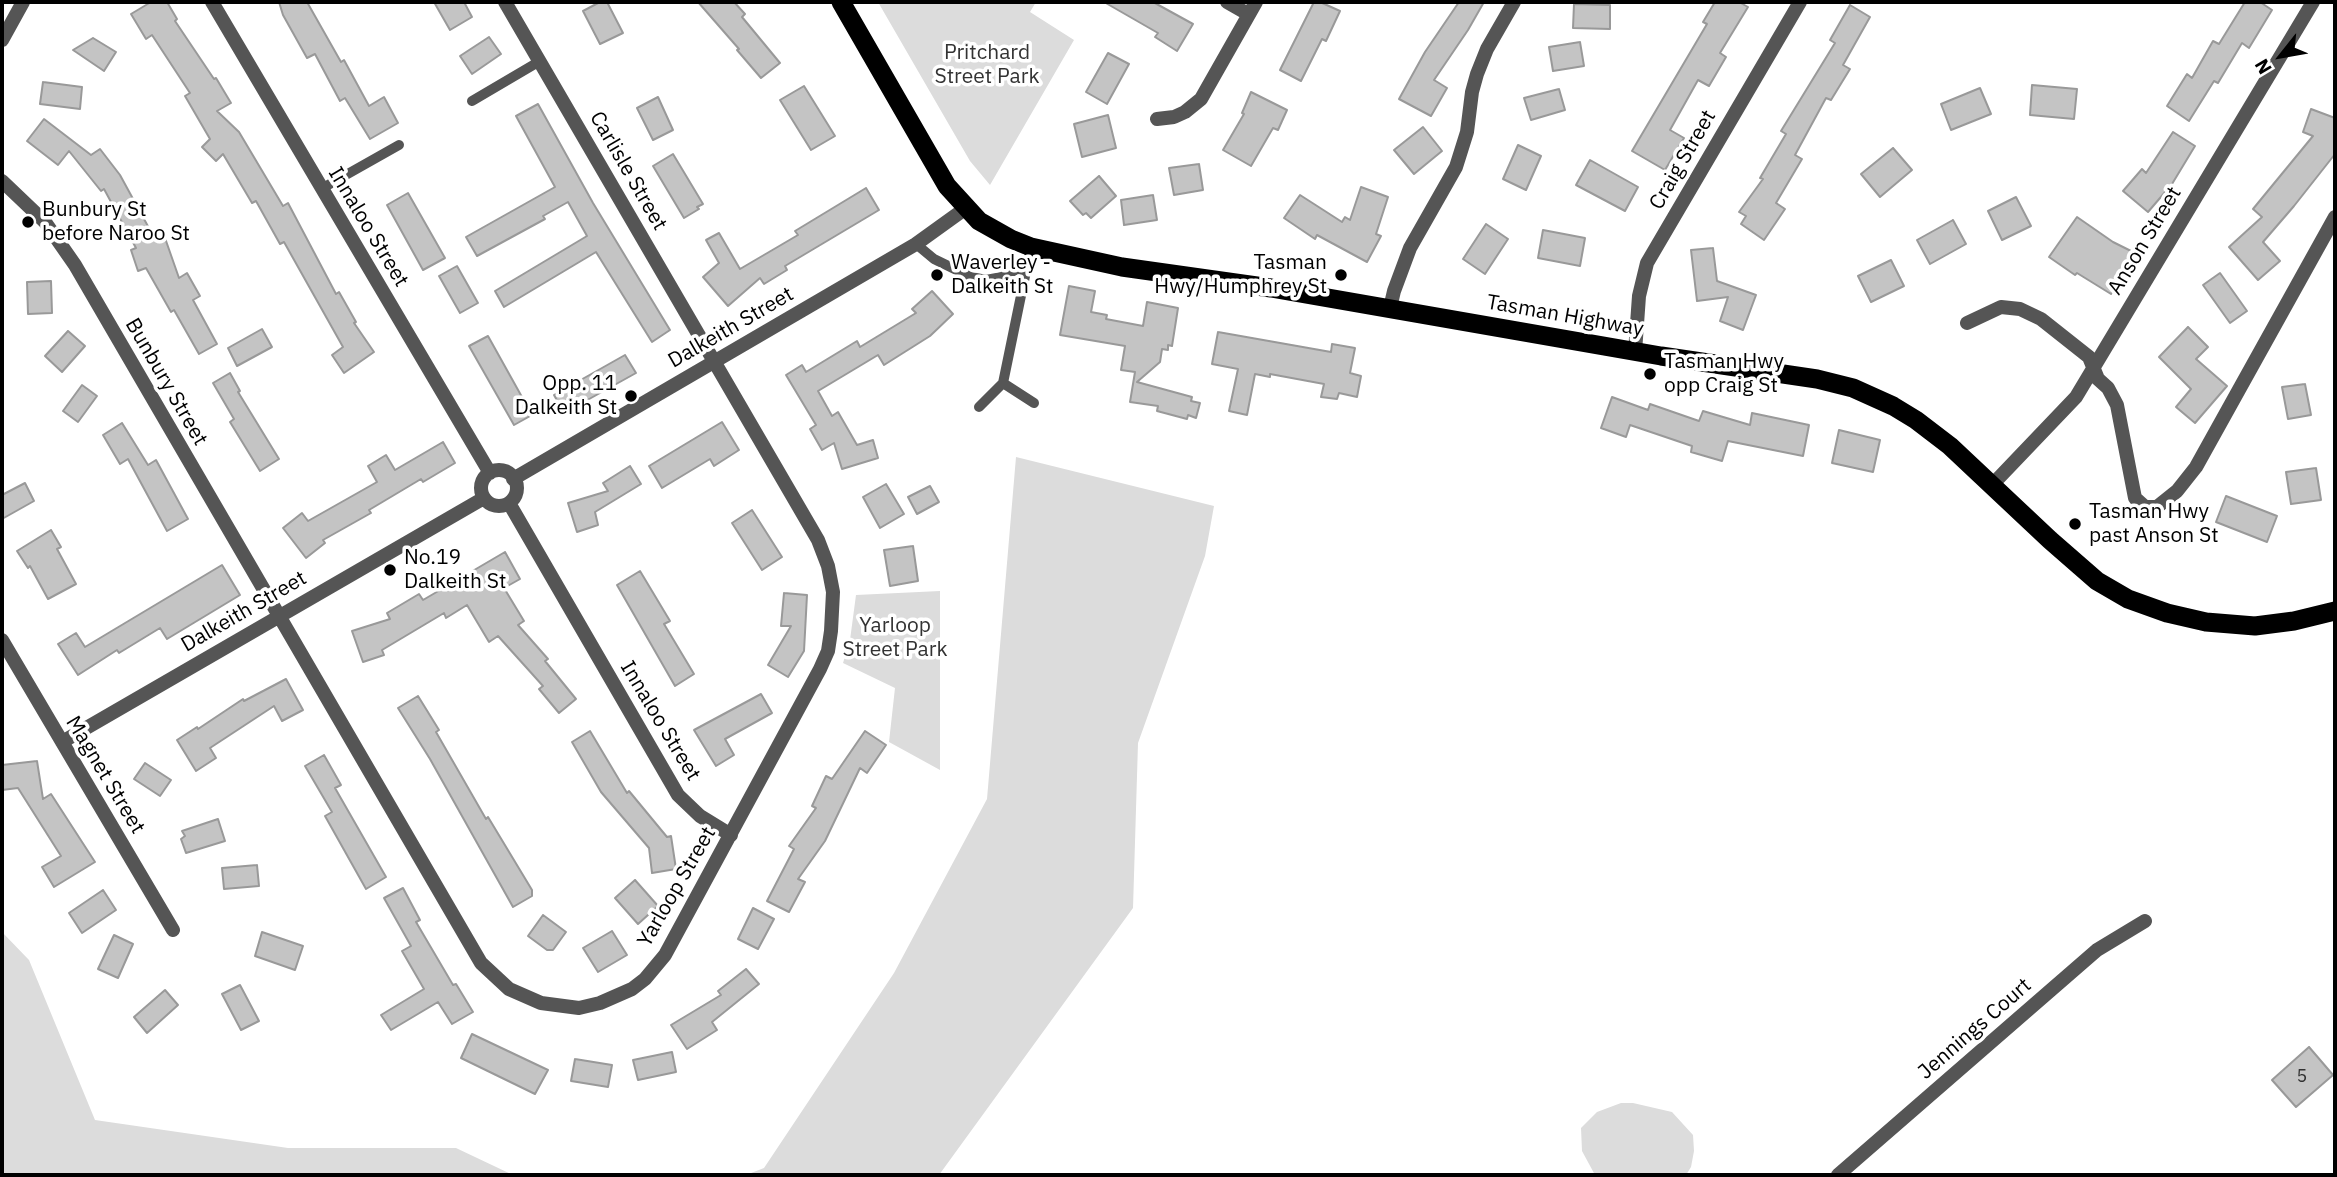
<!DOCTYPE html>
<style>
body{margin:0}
#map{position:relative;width:2337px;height:1177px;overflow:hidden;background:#fff;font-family:"IBM Plex Sans",sans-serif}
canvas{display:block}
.frame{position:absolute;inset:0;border:4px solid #000;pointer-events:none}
.north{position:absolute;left:2246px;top:21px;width:70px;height:70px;-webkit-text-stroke:5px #fff;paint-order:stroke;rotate:239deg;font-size:19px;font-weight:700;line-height:28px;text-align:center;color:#000}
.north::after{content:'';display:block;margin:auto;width:24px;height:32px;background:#000;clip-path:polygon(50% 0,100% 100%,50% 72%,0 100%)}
</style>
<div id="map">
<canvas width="2337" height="1177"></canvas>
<div class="frame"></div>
<div class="north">N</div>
</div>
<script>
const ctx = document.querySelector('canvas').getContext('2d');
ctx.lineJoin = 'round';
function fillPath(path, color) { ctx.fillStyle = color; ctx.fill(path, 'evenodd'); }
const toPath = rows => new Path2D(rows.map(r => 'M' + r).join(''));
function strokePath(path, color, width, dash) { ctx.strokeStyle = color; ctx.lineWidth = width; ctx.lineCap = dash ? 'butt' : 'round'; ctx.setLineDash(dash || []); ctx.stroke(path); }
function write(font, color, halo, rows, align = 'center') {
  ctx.font = font + ' "IBM Plex Sans",sans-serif'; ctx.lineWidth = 7; ctx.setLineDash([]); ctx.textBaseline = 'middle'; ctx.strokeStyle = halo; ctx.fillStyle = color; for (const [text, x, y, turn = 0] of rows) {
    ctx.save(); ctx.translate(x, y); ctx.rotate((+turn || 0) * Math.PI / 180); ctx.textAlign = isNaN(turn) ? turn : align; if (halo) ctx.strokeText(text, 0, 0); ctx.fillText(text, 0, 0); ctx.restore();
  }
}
fillPath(toPath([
 [878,2,1036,2,1030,12,1074,40,990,185,970,161],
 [1016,457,1214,506,1205,556,1138,743,1133,908,939,1175,746,1175,764,1168,894,973,987,799],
 [940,591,940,770,889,742,895,688,843,663,850,640,856,595],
 [2,932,29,960,95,1120,288,1148,456,1148,513,1175,2,1175],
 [1621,1103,1633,1103,1672,1112,1693,1135,1694,1151,1691,1167,1686,1175,1595,1175,1582,1151,1581,1128,1597,1112]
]), '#dcdcdc');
const building = toPath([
 [151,2,167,2,177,19,175,21,214,79,216,78,231,103,217,111,239,132,283,206,288,203,336,294,339,292,356,322,354,323,374,352,344,373,332,355,343,347,284,242,280,244,256,201,252,203,223,154,216,161,202,147,210,139,185,96,190,93,152,35,146,39,131,14,151,2],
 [279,2,307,2,341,62,344,60,369,106,384,97,398,123,370,139,345,98,340,101,315,54,307,58,283,15,279,2],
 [434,2,464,2,472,17,450,30,434,2],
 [600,2,607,2,623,33,600,44,583,11,600,2],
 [698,2,734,2,745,14,742,17,780,63,761,78,737,50,739,49,698,2],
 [1104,2,1153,2,1193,24,1177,51,1155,37,1158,33,1104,2],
 [1314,2,1320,2,1340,11,1326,41,1322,39,1301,81,1280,70,1314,2],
 [1459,2,1484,2,1468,30,1434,80,1447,88,1431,116,1399,99,1425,52,1459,2],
 [1715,2,1739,2,1748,7,1720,53,1726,57,1709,86,1698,80,1670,130,1684,138,1665,170,1632,151,1707,24,1703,22,1715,2],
 [2245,2,2260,2,2272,10,2249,48,2242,43,2218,83,2214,81,2189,121,2167,106,2187,74,2192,78,2213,41,2219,44,2245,2],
 [1574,4,1610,5,1610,29,1573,28,1574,4],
 [1850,5,1870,17,1843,65,1850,69,1831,100,1826,98,1795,155,1802,159,1776,203,1785,209,1764,240,1741,224,1746,216,1739,212,1763,179,1760,178,1786,134,1781,131,1835,43,1830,40,1850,5],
 [489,37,501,54,472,74,460,56,489,37],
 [93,38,116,52,104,71,73,50,93,38],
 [1580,42,1584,66,1553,71,1549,47,1580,42],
 [1108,53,1129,64,1107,104,1086,92,1108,53],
 [43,82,82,87,80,109,40,104,43,82],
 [2032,85,2077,89,2074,119,2030,115,2032,85],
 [804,86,835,136,811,150,780,100,804,86],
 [1980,88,1991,114,1951,130,1941,104,1980,88],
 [1559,89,1565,110,1531,120,1524,98,1559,89],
 [1251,92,1287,110,1278,130,1273,128,1251,166,1223,150,1244,114,1242,113,1251,92],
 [658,97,673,130,653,140,637,108,658,97],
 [538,104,593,203,670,330,652,342,596,252,504,307,495,291,587,236,568,202,543,216,545,219,477,256,466,237,555,187,516,116,538,104],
 [2311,109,2335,118,2335,154,2294,206,2263,242,2280,261,2258,280,2229,247,2262,217,2253,209,2313,136,2303,132,2311,109],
 [1108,115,1116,148,1082,157,1074,124,1108,115],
 [44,119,91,155,100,149,120,175,156,241,165,238,179,278,187,273,200,296,193,300,217,344,199,354,174,310,171,312,146,268,138,271,131,250,136,248,104,189,101,191,69,151,58,165,27,141,44,119],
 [1423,127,1442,151,1414,174,1394,150,1423,127],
 [2173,132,2195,146,2172,184,2148,212,2123,191,2142,169,2146,173,2173,132],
 [1518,145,1541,156,1526,190,1503,179,1518,145],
 [1893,148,1912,170,1880,197,1861,174,1893,148],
 [673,154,703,204,697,207,699,209,684,218,653,166,673,154],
 [1590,160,1638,187,1625,211,1576,185,1590,160],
 [1199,164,1203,190,1174,195,1169,168,1199,164],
 [1099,176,1116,196,1091,218,1086,213,1083,215,1070,201,1099,176],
 [1361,187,1388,197,1376,234,1381,236,1367,262,1317,235,1315,239,1284,218,1300,195,1342,222,1345,217,1350,220,1361,187],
 [866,188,879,210,785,266,787,270,764,284,760,278,728,306,703,277,719,263,706,240,719,233,740,269,798,235,795,231,866,188],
 [408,193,445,258,423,270,387,205,408,193],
 [1153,195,1157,220,1124,225,1121,200,1153,195],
 [2016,197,2031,226,2002,240,1988,211,2016,197],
 [2077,217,2113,242,2135,253,2111,294,2077,273,2075,275,2049,257,2077,217],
 [1953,220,1966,244,1930,264,1917,240,1953,220],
 [1486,224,1508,239,1485,274,1463,259,1486,224],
 [1543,230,1585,238,1580,266,1538,258,1543,230],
 [1713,248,1717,281,1756,295,1743,330,1720,321,1728,297,1697,301,1691,250,1713,248],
 [1891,260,1904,286,1871,302,1858,276,1891,260],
 [457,266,478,303,460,313,439,276,457,266],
 [2220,273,2247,311,2230,323,2203,285,2220,273],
 [51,281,52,313,28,314,27,282,51,281],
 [1069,286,1095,291,1091,312,1107,315,1106,319,1143,326,1147,302,1178,308,1172,346,1168,345,1168,350,1162,349,1160,362,1137,382,1192,397,1191,401,1200,403,1196,418,1188,415,1187,419,1157,411,1158,406,1130,402,1135,372,1121,370,1125,346,1060,335,1069,286],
 [932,291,953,314,930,336,884,365,878,355,818,391,832,416,838,412,857,445,873,440,878,458,842,469,834,443,822,450,810,429,816,425,786,375,802,365,806,372,857,341,860,347,916,313,912,309,932,291],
 [2188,327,2208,347,2196,359,2227,386,2195,423,2176,407,2191,389,2159,357,2188,327],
 [262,329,272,347,237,366,228,348,262,329],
 [68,331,85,346,62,372,45,356,68,331],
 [1218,332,1331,352,1332,344,1355,348,1350,373,1361,376,1357,397,1339,393,1337,399,1321,397,1324,384,1270,374,1270,377,1255,374,1247,415,1229,411,1238,369,1212,364,1218,332],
 [488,336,532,415,514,425,469,346,488,336],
 [625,355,636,373,564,413,554,395,625,355],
 [230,373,240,391,238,392,279,459,260,471,230,422,234,419,213,383,230,373],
 [2305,384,2311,415,2288,419,2282,387,2305,384],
 [82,385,97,396,78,422,63,411,82,385],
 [1612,397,1648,410,1650,404,1699,421,1703,411,1750,425,1752,413,1809,425,1803,456,1728,441,1722,461,1691,452,1692,446,1630,425,1626,437,1601,428,1612,397],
 [722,422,739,450,714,466,710,459,662,488,649,466,722,422],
 [122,423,148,465,156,460,188,519,167,531,128,459,120,464,103,435,122,423],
 [1839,430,1880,440,1873,472,1832,463,1839,430],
 [443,442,455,463,423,482,421,479,369,510,371,513,323,540,325,543,306,558,283,528,302,513,308,521,377,482,368,466,386,455,395,470,443,442],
 [630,466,641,484,595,512,598,525,577,532,568,503,608,491,603,483,630,466],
 [2316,468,2321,500,2291,504,2286,472,2316,468],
 [25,483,34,501,2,519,2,495,25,483],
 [886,484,904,514,880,528,863,497,886,484],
 [930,486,939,502,917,514,908,497,930,486],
 [2226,496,2277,516,2267,542,2216,522,2226,496],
 [752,510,782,557,762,570,732,523,752,510],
 [51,530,61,547,57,549,76,584,48,599,30,566,28,568,17,551,51,530],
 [913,546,918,581,890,586,884,550,913,546],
 [505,552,520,579,504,588,524,621,518,625,548,659,545,661,576,699,559,713,539,689,543,686,498,636,489,642,467,605,446,618,444,613,382,650,384,655,363,662,352,631,390,619,387,613,419,594,423,600,505,552],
 [222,565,240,595,167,639,160,628,119,653,117,650,78,675,58,644,76,633,85,647,222,565],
 [640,571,670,621,664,624,694,674,675,686,617,585,640,571],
 [784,593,807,595,804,651,788,677,768,665,791,626,781,626,784,593],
 [286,679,303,710,282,721,274,706,210,748,216,758,196,771,177,740,197,727,198,729,243,699,244,701,286,679],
 [761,694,772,713,725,739,734,755,716,766,694,730,761,694],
 [418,696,439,730,436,732,486,819,488,817,532,890,532,896,513,907,430,759,398,708,418,696],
 [590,731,627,793,629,791,667,837,671,836,676,869,652,873,649,848,601,792,572,742,590,731],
 [865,731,886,745,867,773,860,768,825,841,798,879,805,882,789,912,767,901,794,849,789,846,816,808,812,806,826,776,832,779,865,731],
 [324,755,341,785,335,788,386,877,366,889,325,816,332,812,305,766,324,755],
 [37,761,43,799,51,794,95,862,54,887,42,867,61,856,18,788,2,790,2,765,37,761],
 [145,763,171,780,160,796,134,779,145,763],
 [218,819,225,841,186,853,181,839,185,836,182,831,218,819],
 [257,865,259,886,224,889,222,868,257,865],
 [635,880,658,906,638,924,615,898,635,880],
 [403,888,420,920,416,922,453,985,456,984,473,1012,452,1024,438,1002,391,1030,381,1015,424,989,402,951,411,946,384,898,403,888],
 [103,890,116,910,82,933,69,913,103,890],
 [753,908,774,919,758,949,738,939,753,908],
 [543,915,566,932,553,950,547,950,528,936,543,915],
 [612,931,627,955,598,972,583,948,612,931],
 [262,932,303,946,295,970,255,956,262,932],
 [114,935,133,944,118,978,98,969,114,935],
 [746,969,759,984,712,1022,717,1030,687,1049,671,1025,721,995,718,991,746,969],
 [240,985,259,1021,241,1030,222,994,240,985],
 [165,990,178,1005,147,1033,134,1017,165,990],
 [472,1034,548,1070,535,1094,461,1058,472,1034],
 [2309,1047,2333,1075,2296,1107,2272,1080,2309,1047],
 [672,1052,676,1072,638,1080,633,1060,672,1052],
 [575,1059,612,1065,608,1087,571,1081,575,1059]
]);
fillPath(building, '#c4c4c4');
strokePath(building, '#999', 2);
strokePath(toPath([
 [472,101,540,61],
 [321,189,399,145],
 [916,244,934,259,971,277,986,280,1002,277,1017,269,1025,270],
 [1003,383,1034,403],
 [979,407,1003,383,1031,247]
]), '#555', 10);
strokePath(toPath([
 [212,2,490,473],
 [1227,2,1248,14],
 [1157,119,1174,117,1185,112,1201,99,1256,2],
 [2,181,45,222,75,265,481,963,509,989,541,1003,579,1008,600,1003,632,989,645,979,665,955,820,669,828,651,831,631,833,592,828,566,818,540,505,2],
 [1390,308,1394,291,1410,248,1456,167,1467,132,1472,92,1477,74,1487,49,1514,2],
 [1967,323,2001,307,2020,309,2041,319,2089,357,2098,379,2108,388,2117,405,2135,498,2145,507,2157,507,2177,491,2196,467,2335,217],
 [1635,352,1639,296,1647,263,1800,2],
 '481 488a18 18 0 1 1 36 0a18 18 0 1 1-36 0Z',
 [513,479,916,244,966,208],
 [1992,485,2076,397,2313,2],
 [509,503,678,795,700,816,731,835],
 [2,640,173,930],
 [62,742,484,498],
 [1838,1175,2097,950,2145,921]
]), '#555', 14);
strokePath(toPath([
 [2,40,23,2]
]), '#555', 14);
strokePath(toPath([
 [841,2,947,186,979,221,1011,239,1031,247,1122,267,1271,288,1661,356,1817,379,1853,388,1893,406,1916,420,1950,446,2050,540,2097,581,2128,599,2167,613,2206,622,2255,626,2294,621,2335,611]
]), '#000', 19);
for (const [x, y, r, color] of [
 [28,222,7,"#000"],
 [937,275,7,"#000"],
 [1341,275,7,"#000"],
 [1650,374,7,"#000"],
 [631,396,7,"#000"],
 [2075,524,7,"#000"],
 [390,570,7,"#000"]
]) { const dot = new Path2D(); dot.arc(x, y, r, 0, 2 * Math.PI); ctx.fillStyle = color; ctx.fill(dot); strokePath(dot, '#fff', 2.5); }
write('18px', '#313131', null, [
 ["5",2302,1077]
]);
write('21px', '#333', '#fff', [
 ["Pritchard",987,53],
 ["Street Park",987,77],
 ["Yarloop",895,626],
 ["Street Park",895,650]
]);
write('21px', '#000', '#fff', [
 ["Craig Street",1683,160,-60],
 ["Carlisle Street",628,171,60],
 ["Innaloo Street",368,227,59],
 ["Anson Street",2145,241,-59],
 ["Tasman Highway",1565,316,10],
 ["Dalkeith Street",731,328,-30],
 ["Bunbury Street",166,382,60],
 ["Dalkeith Street",244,612,-30],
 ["Innaloo Street",660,721,59],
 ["Magnet Street",105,775,59],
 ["Yarloop Street",677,887,-60],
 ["Jennings Court",1975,1029,-41]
]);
write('21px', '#000', '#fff', [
 ["Bunbury St",42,210],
 ["before Naroo St",42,234],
 ["Waverley -",951,263],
 ["Dalkeith St",951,287],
 ["Tasman",1327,263,"right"],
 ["Hwy/Humphrey St",1327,287,"right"],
 ["Tasman Hwy",1664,362],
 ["opp Craig St",1664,386],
 ["Opp. 11",617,384,"right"],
 ["Dalkeith St",617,408,"right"],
 ["Tasman Hwy",2089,512],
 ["past Anson St",2089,536],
 ["No.19",404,558],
 ["Dalkeith St",404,582]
], 'left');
</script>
